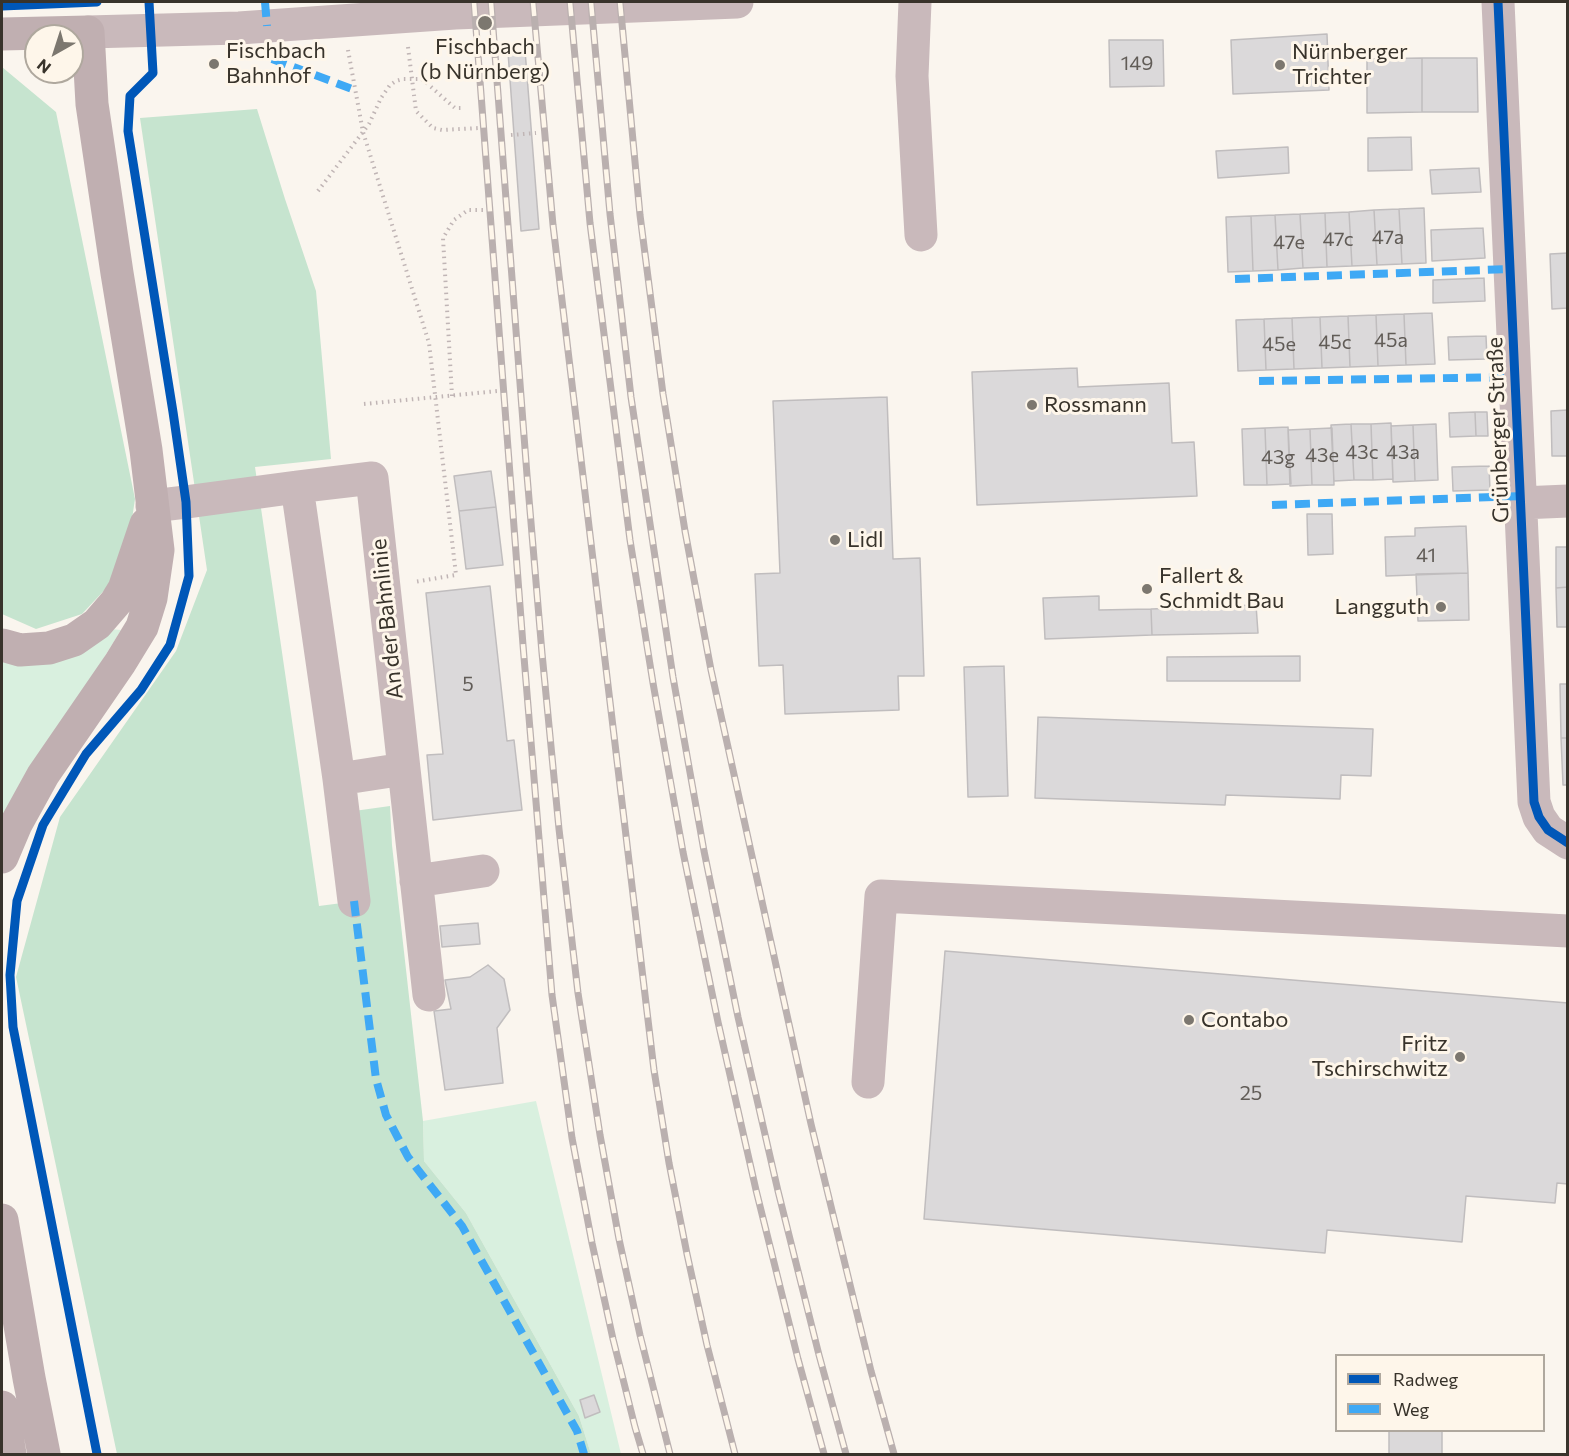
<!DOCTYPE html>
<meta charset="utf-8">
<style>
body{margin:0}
#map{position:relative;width:1569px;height:1456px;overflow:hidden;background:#faf5ee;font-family:Commissioner,sans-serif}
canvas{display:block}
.frame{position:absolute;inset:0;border:3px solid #38332b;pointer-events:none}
.legend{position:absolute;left:1335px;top:1354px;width:210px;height:78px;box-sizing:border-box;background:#fef6ea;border:2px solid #afa89e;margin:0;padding:8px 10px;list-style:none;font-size:18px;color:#38332b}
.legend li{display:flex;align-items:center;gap:12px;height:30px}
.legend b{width:30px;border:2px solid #afa89e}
.north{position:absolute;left:24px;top:24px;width:60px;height:60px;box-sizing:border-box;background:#fef6ea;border:2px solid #afa89e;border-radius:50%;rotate:219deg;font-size:16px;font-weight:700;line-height:24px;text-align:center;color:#38332b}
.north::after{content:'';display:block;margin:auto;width:21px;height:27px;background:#7c776f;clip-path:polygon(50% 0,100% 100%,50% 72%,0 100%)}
</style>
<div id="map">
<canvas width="1569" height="1456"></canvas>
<div class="frame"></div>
<ul class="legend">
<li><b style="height:8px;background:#0057b8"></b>Radweg</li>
<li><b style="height:8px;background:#3fa9f5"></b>Weg</li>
</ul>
<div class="north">N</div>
</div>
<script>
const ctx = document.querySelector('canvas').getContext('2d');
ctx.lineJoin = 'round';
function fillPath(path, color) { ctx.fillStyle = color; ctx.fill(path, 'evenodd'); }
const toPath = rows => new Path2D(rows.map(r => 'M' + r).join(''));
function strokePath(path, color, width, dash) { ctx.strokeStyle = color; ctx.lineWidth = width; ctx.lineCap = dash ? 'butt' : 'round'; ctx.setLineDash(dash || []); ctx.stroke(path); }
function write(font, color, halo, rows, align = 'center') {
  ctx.font = font + ' Commissioner,sans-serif'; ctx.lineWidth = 6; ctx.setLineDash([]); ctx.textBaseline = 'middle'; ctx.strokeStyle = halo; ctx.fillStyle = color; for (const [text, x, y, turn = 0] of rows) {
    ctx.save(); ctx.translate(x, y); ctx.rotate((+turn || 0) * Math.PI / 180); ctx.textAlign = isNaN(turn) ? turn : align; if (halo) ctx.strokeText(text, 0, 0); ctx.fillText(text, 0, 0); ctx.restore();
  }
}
fillPath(toPath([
 [110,629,121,630,2,823,2,656],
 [536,1101,621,1454,591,1454,579,1416,466,1213,424,1161,423,1121]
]), '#d9f0df');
fillPath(toPath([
 [2,67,56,112,135,499,132,519,112,582,82,614,36,629,2,614],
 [257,109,285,199,316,291,331,459,255,467,319,906,365,900,354,811,390,806,392,845,423,1121,424,1161,466,1213,579,1416,591,1454,117,1454,16,977,60,817,176,651,207,570,140,118]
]), '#c6e4cf');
const building = toPath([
 [1327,34,1329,90,1233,94,1231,40,1327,34],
 [1109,40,1163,40,1164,86,1110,87,1109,40],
 [525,50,539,229,521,231,508,52,525,50],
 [1422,58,1477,58,1478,112,1422,112,1422,58],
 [1422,58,1422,112,1367,113,1367,59,1422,58],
 [1411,137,1412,170,1368,171,1368,138,1411,137],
 [1288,147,1289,173,1218,178,1216,151,1288,147],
 [1479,168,1481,192,1432,194,1430,170,1479,168],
 [1424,208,1426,263,1402,264,1399,209,1424,208],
 [1399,209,1402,264,1377,265,1374,210,1399,209],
 [1374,210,1377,265,1352,266,1349,212,1374,210],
 [1349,212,1352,266,1327,267,1325,213,1349,212],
 [1325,213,1327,267,1303,268,1300,214,1325,213],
 [1300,214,1303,268,1278,270,1275,215,1300,214],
 [1275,215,1278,270,1253,271,1251,216,1275,215],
 [1251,216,1253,271,1228,272,1226,217,1251,216],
 [1483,228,1485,258,1432,261,1431,230,1483,228],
 [1568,253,1568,308,1552,309,1550,254,1568,253],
 [1484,278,1485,301,1433,303,1433,280,1484,278],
 [1432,313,1435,364,1406,365,1404,314,1432,313],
 [1404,314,1406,365,1378,366,1376,315,1404,314],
 [1376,315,1378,366,1350,367,1348,316,1376,315],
 [1348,316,1350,367,1322,368,1320,317,1348,316],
 [1320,317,1322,368,1294,369,1292,318,1320,317],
 [1292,318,1294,369,1266,370,1264,319,1292,318],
 [1264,319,1266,370,1238,371,1236,320,1264,319],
 [1486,336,1487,359,1449,360,1448,337,1486,336],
 [1077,368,1078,387,1169,383,1172,443,1194,442,1197,496,977,505,972,372,1077,368],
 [887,397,893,559,920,558,924,676,898,676,899,710,785,714,783,665,759,666,755,574,780,573,773,401,887,397],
 [1568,410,1568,456,1552,456,1551,411,1568,410],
 [1475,412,1476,436,1450,437,1449,413,1475,412],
 [1475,412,1487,412,1488,436,1476,436,1475,412],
 [1391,423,1393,479,1373,480,1371,424,1391,423],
 [1351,424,1354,480,1334,481,1331,425,1351,424],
 [1351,424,1371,424,1373,480,1354,480,1351,424],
 [1436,424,1438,480,1415,481,1413,425,1436,424],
 [1413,425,1415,481,1393,482,1391,426,1413,425],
 [1288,427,1291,484,1267,485,1265,428,1288,427],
 [1265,428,1267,485,1244,485,1242,429,1265,428],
 [1332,428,1334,485,1312,485,1310,429,1332,428],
 [1310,429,1312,485,1290,486,1288,430,1310,429],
 [1489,466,1490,490,1453,491,1452,467,1489,466],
 [491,471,496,507,459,511,454,476,491,471],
 [496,507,503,565,466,569,459,511,496,507],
 [1307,514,1332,514,1333,554,1308,555,1307,514],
 [1466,526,1468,573,1386,576,1385,537,1415,536,1415,528,1466,526],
 [1556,547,1568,547,1568,587,1556,588,1556,547],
 [1468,573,1469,620,1418,621,1416,574,1468,573],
 [490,586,507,741,514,740,522,810,433,820,427,755,443,754,426,593,490,586],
 [1568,587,1568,627,1557,627,1556,588,1568,587],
 [1099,596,1099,610,1151,609,1152,635,1045,639,1043,598,1099,596],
 [1256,605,1258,633,1152,635,1151,609,1256,605],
 [1300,656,1300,681,1167,681,1167,657,1300,656],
 [1004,666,1008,796,968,797,964,667,1004,666],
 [1560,684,1568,684,1568,738,1561,738,1560,684],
 [1038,717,1373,729,1371,776,1341,775,1340,799,1226,795,1225,805,1035,798,1038,717],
 [1561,738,1568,738,1568,785,1563,785,1561,738],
 [478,923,480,944,442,947,440,926,478,923],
 [945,951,1568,1003,1568,1184,1557,1183,1555,1203,1466,1196,1462,1242,1327,1230,1325,1253,924,1219,945,951],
 [488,965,504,979,510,1010,497,1028,503,1083,445,1090,434,1011,451,1009,445,980,470,977,488,965],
 [594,1395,600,1412,585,1418,580,1400,594,1395],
 [1389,1430,1442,1430,1442,1454,1389,1454,1389,1430]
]);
fillPath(building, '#dbd9da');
strokePath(building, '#c0bdbe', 1.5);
strokePath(toPath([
 [408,47,416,111,433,128,442,130,479,128],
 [348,50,363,132,429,343,456,575,414,582],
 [511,135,536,133],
 [318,191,369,124,381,98,390,85,396,81,403,79,422,79,455,108,462,108],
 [452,396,443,238,454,220,468,210,484,210],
 [364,404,498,391]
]), '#c0b5b5', 4, [1.5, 4.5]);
strokePath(toPath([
 [915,2,912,76,921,235],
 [1498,2,1534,802,1539,817,1548,830,1568,843],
 [88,32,239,28,455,13,737,2],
 [1521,503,1568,501],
 [152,506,186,502,297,487,372,478,404,769,339,779,297,487],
 [404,769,429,995],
 [339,779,354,901],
 [416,881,483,871],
 [868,1082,881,896,1568,931]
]), '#c9b9bb', 33);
strokePath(toPath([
 [2,34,88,32,92,104,117,273,146,450,158,550,151,598,142,627,120,663,43,775,16,824,2,857],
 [2,645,20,650,49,648,74,640,97,624,116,602,124,589,146,524],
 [2,1220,29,1378,44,1454],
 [2,1407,10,1454]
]), '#c0afb1', 33);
const rail = toPath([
 [474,2,523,645,552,995,572,1138,592,1243,613,1339,635,1427,643,1454],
 [491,2,527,475,542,653,559,829,578,993,600,1135,619,1239,640,1335,670,1454],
 [533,2,553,225,654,1070,669,1163,687,1254,707,1345,735,1454],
 [570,2,590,223,630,540,653,683,683,852,718,1022,756,1190,798,1359,824,1454],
 [591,2,610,214,631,397,673,677,704,851,738,1017,778,1191,819,1355,846,1454],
 [620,2,640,215,663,394,685,531,711,670,811,1124,871,1371,894,1454]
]);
strokePath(rail, '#bab0af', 7);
strokePath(rail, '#fef6ea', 4.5, [14]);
strokePath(toPath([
 [265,2,267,26],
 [272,59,355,90],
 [1235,279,1511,269],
 [1259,381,1515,377],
 [1272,505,1521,496],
 [354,901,376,1079,386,1115,408,1157,462,1226,577,1431,584,1454]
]), '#3fa9f5', 8, [15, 8]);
strokePath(toPath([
 [1498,2,1534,802,1539,817,1548,830,1568,843],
 [2,6,97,2],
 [97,1454,13,1027,10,975,17,901,43,825,86,754,141,690,170,645,189,576,186,502,173,412,128,131,130,96,153,73,149,2]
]), '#0057b8', 9);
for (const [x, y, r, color] of [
 [485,23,8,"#7c776f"],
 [214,64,6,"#7c776f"],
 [1280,65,6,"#7c776f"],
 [1032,405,6,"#7c776f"],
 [835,540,6,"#7c776f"],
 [1147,589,6,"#7c776f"],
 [1441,607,6,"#7c776f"],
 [1189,1020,6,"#7c776f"],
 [1460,1057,6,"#7c776f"]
]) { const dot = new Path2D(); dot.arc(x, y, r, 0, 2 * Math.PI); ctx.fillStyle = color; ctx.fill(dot); strokePath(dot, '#fef6ea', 2); }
write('20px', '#615c57', null, [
 ["149",1137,63],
 ["47a",1388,237],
 ["47c",1338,239],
 ["47e",1289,242],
 ["45a",1391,340],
 ["45c",1335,342],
 ["45e",1279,344],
 ["43c",1362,452],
 ["43a",1403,452],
 ["43e",1322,455],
 ["43g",1278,457],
 ["41",1426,555],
 ["5",468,684],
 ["25",1251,1093]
]);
write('22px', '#38332b', '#fef6ea', [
 ["Fischbach",485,47,"center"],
 ["(b Nürnberg)",485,72,"center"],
 ["Fischbach",226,51],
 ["Bahnhof",226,76],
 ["Nürnberger",1292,52],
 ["Trichter",1292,77],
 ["Rossmann",1044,405],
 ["Lidl",847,540],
 ["Fallert &",1159,576],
 ["Schmidt Bau",1159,601],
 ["Langguth",1429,607,"right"],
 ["Contabo",1201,1020],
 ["Fritz",1448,1044,"right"],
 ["Tschirschwitz",1448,1069,"right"]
], 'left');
write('22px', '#38332b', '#fef6ea', [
 ["Grünberger Straße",1498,430,-92],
 ["An der Bahnlinie",387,619,-96]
]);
</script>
